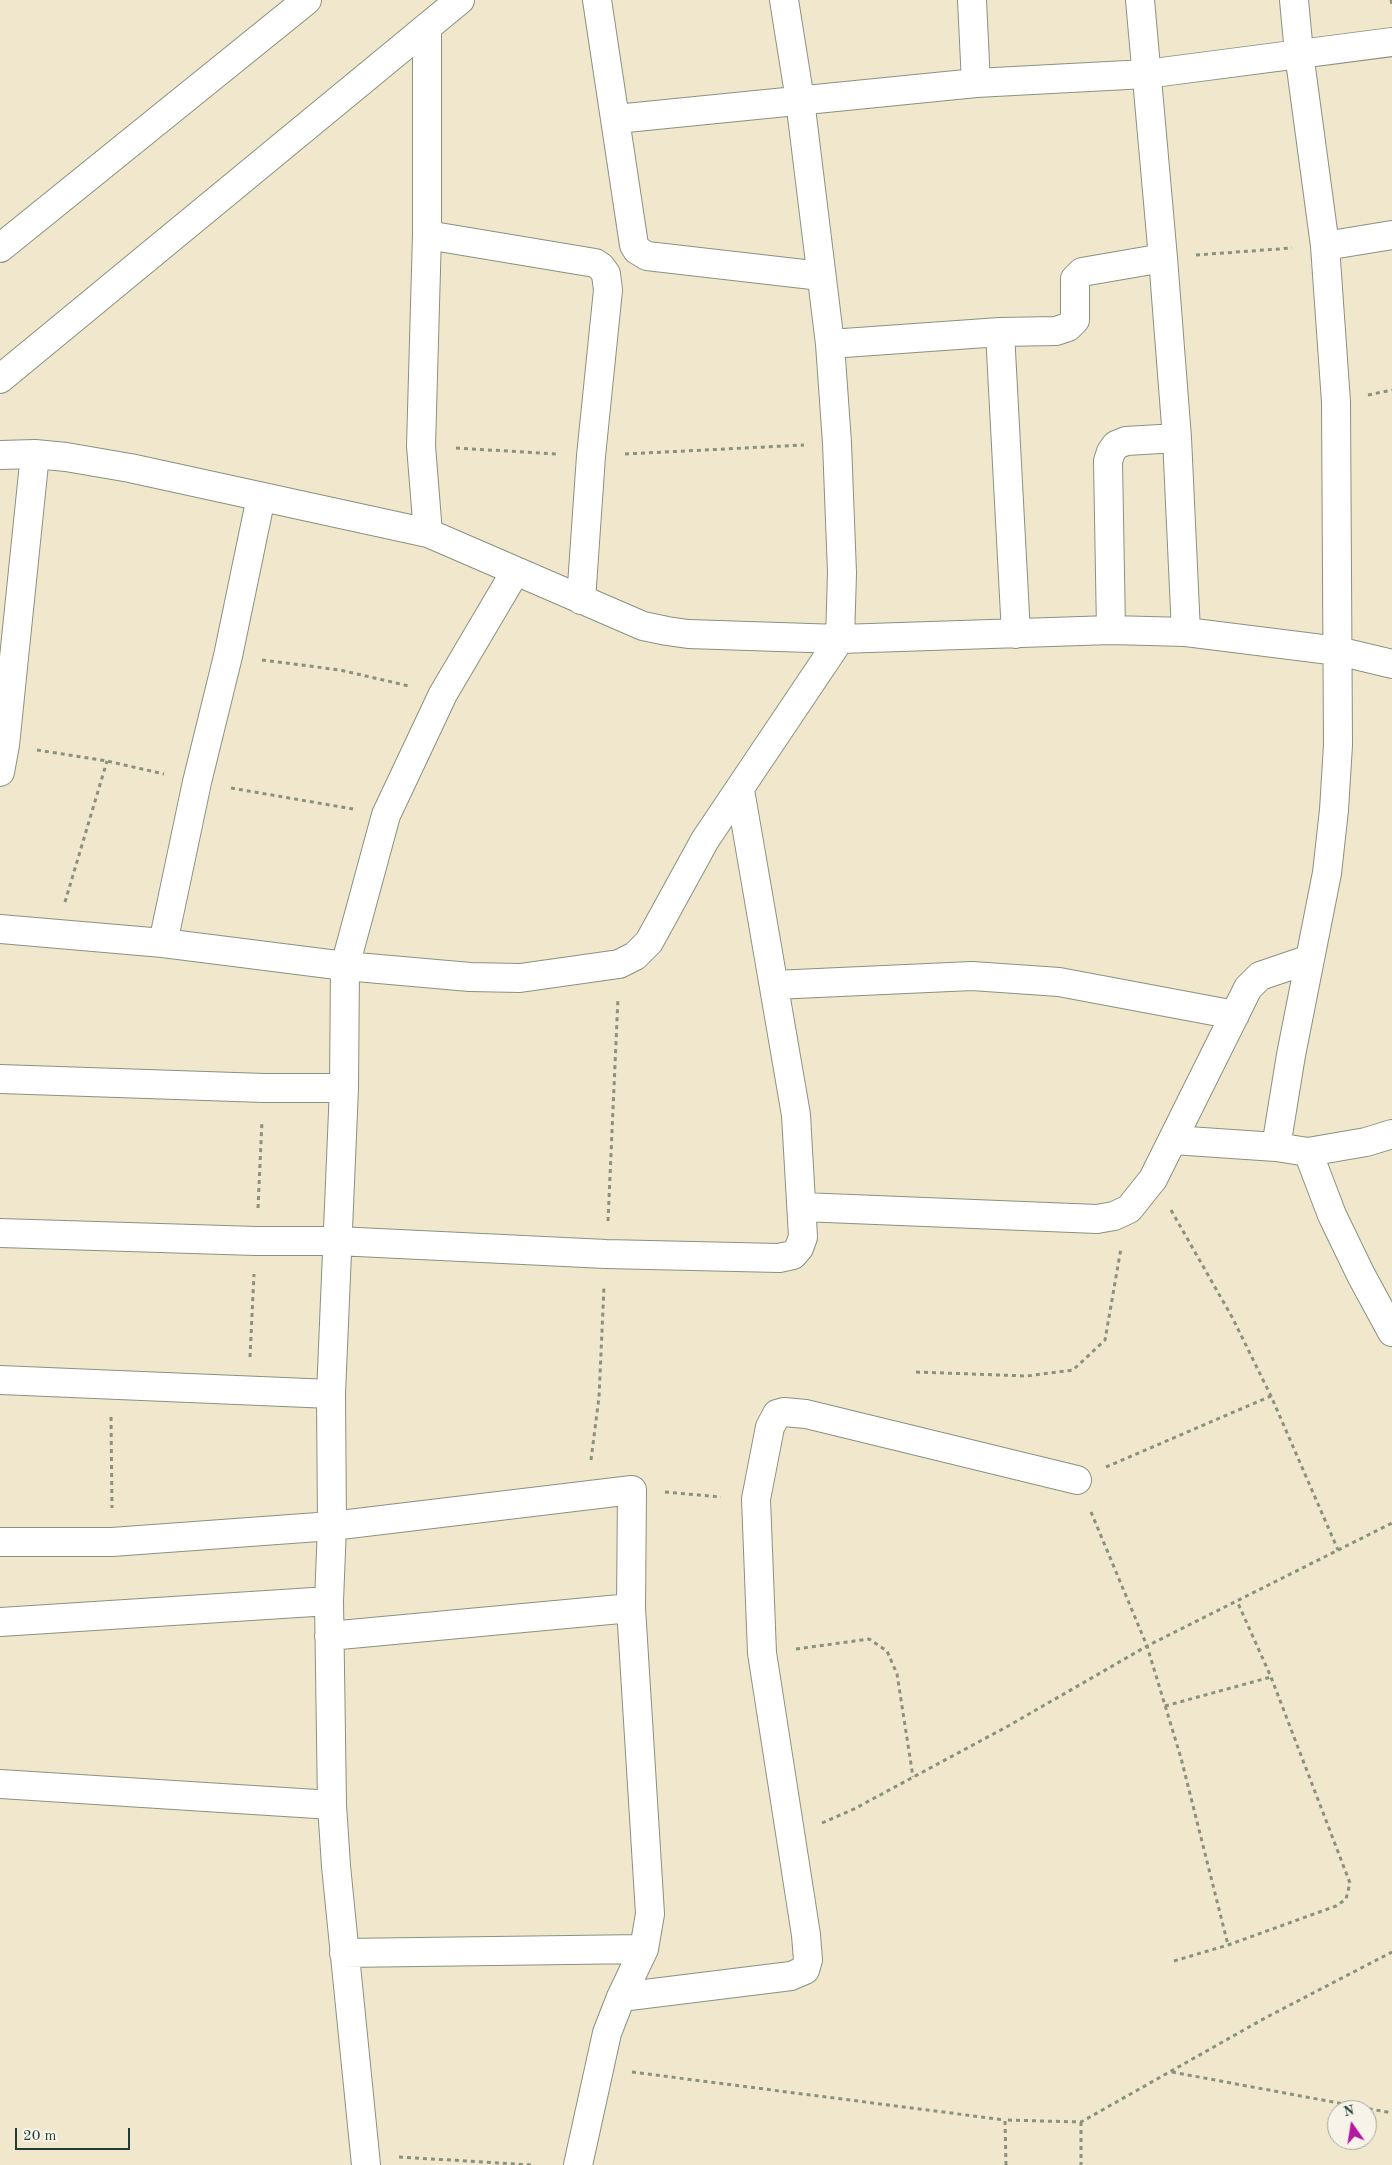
<!DOCTYPE html>
<style>
body{margin:0}
#map{position:relative;width:1392px;height:2165px;overflow:hidden;background:#f1e7cd;font-family:"Old Standard TT",serif}
canvas{display:block}
.north{position:absolute;left:1327px;top:2100px;width:50px;height:50px;box-sizing:border-box;background:#f7f3e8;border:1px solid #a1aaa0;border-radius:50%;rotate:347deg;font-size:14px;font-weight:700;line-height:20px;text-align:center;color:#1f3d34}
.north::after{content:'';display:block;margin:auto;width:18px;height:22px;background:#b5179e;clip-path:polygon(50% 0,100% 100%,50% 72%,0 100%)}
.scale{position:absolute;left:15px;top:2128px;width:115px;height:22px;box-sizing:border-box;border:2px solid #1f3d34;border-top:0;padding-left:6px;font-size:15px;line-height:18px;white-space:nowrap;color:#1f3d34;-webkit-text-stroke:4px #f7f3e8;paint-order:stroke}
</style>
<div id="map">
<canvas width="1392" height="2165"></canvas>
<div class="north">N</div>
<div class="scale">20 m</div>
</div>
<script>
const ctx = document.querySelector('canvas').getContext('2d');
ctx.lineJoin = 'round';
const toPath = rows => new Path2D(rows.map(r => 'M' + r).join(''));
function strokePath(path, color, width, dash) { ctx.strokeStyle = color; ctx.lineWidth = width; ctx.lineCap = dash ? 'butt' : 'round'; ctx.setLineDash(dash || []); ctx.stroke(path); }
const street = toPath([
 [597,0,634,245,637,250,647,256,821,276],
 [972,0,976,83],
 [1140,0,1163,258,1177,438,1186,632],
 [427,27,427,235,421,446,428,533],
 [616,119,976,83,1146,74,1392,42],
 [427,235,595,263,601,267,606,274,608,290,591,456,581,600],
 [1325,246,1392,235],
 [0,248,307,0],
 [1000,332,1016,634],
 [830,344,1000,332,1056,331,1068,327,1075,320,1075,279,1082,272,1163,258],
 [0,379,460,0],
 [0,455,35,454,66,457,130,468,428,533,643,626,667,631,688,634,840,639,1111,630,1186,632,1338,651,1392,664],
 [1111,630,1108,461,1111,452,1116,445,1126,441,1177,438],
 [0,772,5,745,35,454],
 [0,929,163,943,345,966,470,977,520,978,619,964,635,956,649,942,705,840,840,639,842,573,837,443,830,344,800,100,784,0],
 [163,943,197,782,228,656,261,497],
 [774,985,972,976,1059,982,1235,1015],
 [0,1079,264,1088,344,1088],
 [1173,1140,1276,1147,1308,1152,1366,1142,1392,1134],
 [1276,1147,1291,1055,1327,873,1334,810,1338,745,1336,402,1325,246,1299,53,1294,0],
 [1308,1152,1332,1215,1361,1275,1392,1332],
 [802,1207,1097,1219,1114,1216,1129,1209,1153,1179,1248,988,1260,976,1310,959],
 [0,1233,256,1241,337,1241,606,1254,779,1258,793,1255,799,1248,803,1237,796,1115,740,790],
 [0,1380,331,1394],
 [0,1542,112,1542,332,1526,632,1490,631,1608,650,1914,644,1949,621,1997,607,2033,578,2165],
 [0,1622,329,1601],
 [329,1636,631,1608],
 [0,1784,332,1805],
 [344,1953,644,1949],
 [621,1997,791,1976,805,1970,808,1960,806,1935,762,1653,756,1499,770,1427,777,1414,784,1412,806,1414,1077,1480],
 [366,2165,336,1866,332,1805,329,1601,332,1526,331,1394,344,1088,345,966,386,815,443,694,515,572]
]);
strokePath(street, '#889280', 30);
strokePath(toPath([
 [1391,0,1392,4],
 [1196,255,1292,248],
 [1368,395,1392,390],
 [456,448,557,454],
 [625,454,804,445],
 [262,660,340,670,409,686],
 [37,750,107,761,164,774],
 [231,788,353,809],
 [65,902,107,761],
 [258,1208,262,1121],
 [1171,1210,1232,1317,1271,1396,1338,1550],
 [608,1221,618,998],
 [250,1357,254,1274],
 [916,1372,1027,1376,1073,1370,1105,1340,1121,1248],
 [111,1417,112,1508],
 [591,1460,599,1397,604,1287],
 [1106,1467,1271,1396],
 [665,1492,721,1497],
 [1091,1512,1147,1646,1181,1758,1228,1945],
 [796,1649,869,1639,887,1651,897,1674,913,1777],
 [1165,1706,1271,1677],
 [822,1823,854,1809,1010,1725,1147,1646,1392,1523],
 [1174,1961,1228,1945,1336,1906,1346,1899,1350,1883,1271,1677,1237,1601],
 [632,2072,1005,2120],
 [1172,2072,1392,2113],
 [1081,2122,1081,2165],
 [399,2157,533,2165],
 [1006,2165,1005,2120,1081,2122,1265,2018,1392,1952]
]), '#889280', 3, [4, 4]);
strokePath(street, '#fff', 28);
</script>
